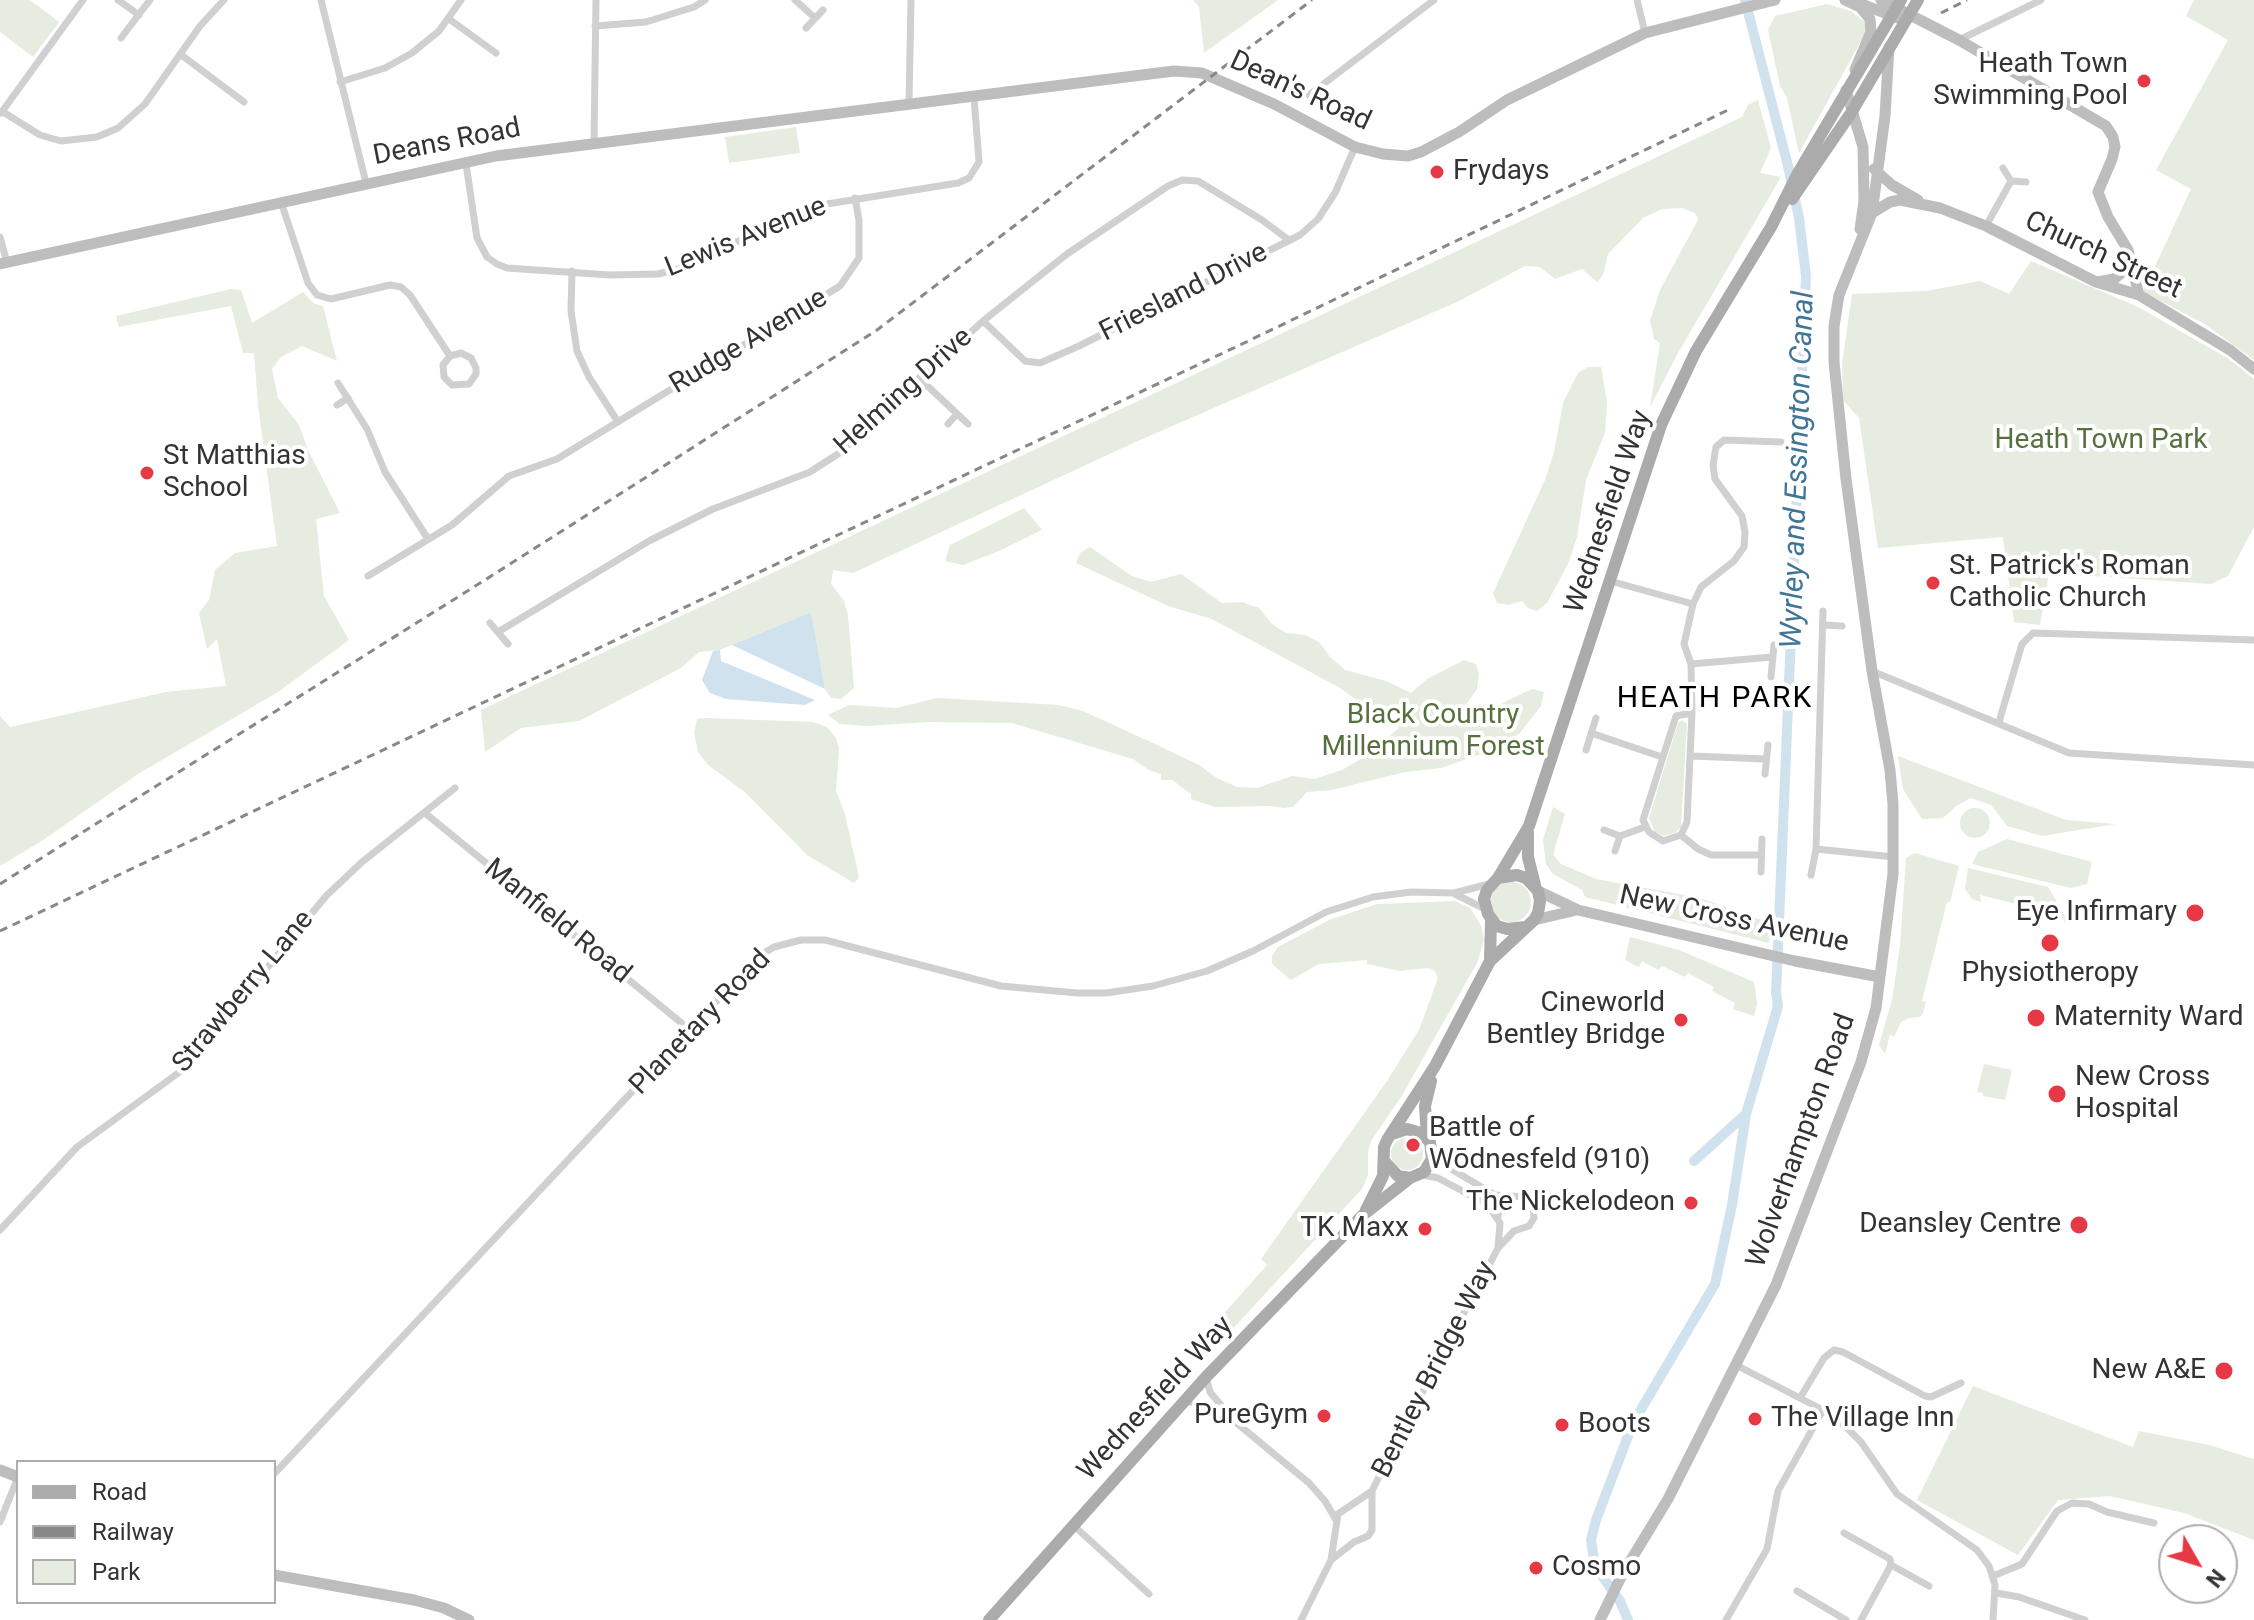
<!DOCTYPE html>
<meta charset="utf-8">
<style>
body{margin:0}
#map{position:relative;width:2254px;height:1620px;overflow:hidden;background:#fff;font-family:Roboto,sans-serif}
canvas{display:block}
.legend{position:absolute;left:16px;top:1460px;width:260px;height:144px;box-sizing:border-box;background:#fff;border:2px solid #adadad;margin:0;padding:10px 14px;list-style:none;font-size:24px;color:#333}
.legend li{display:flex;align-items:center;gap:16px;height:40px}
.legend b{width:40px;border:2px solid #adadad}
.north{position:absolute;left:2158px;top:1524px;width:80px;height:80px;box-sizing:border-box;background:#fff;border:2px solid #adadad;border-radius:50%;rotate:129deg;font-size:22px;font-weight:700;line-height:32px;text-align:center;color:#333}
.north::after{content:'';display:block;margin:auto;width:28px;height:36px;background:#e63946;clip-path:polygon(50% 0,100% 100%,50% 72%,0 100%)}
</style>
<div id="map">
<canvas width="2254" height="1620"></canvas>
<ul class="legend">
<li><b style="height:10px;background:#ababab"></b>Road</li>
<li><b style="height:10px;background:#888"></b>Railway</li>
<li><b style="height:22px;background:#e6ecdf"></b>Park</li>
</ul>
<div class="north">N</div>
</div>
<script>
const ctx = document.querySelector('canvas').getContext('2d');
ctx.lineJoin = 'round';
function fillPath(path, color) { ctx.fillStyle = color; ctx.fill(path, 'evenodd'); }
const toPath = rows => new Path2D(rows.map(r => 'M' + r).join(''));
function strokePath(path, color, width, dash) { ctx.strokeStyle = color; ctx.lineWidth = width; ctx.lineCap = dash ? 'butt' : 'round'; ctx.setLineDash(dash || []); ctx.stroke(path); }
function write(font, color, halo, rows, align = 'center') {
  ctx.font = font + ' Roboto,sans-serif'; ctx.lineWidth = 8; ctx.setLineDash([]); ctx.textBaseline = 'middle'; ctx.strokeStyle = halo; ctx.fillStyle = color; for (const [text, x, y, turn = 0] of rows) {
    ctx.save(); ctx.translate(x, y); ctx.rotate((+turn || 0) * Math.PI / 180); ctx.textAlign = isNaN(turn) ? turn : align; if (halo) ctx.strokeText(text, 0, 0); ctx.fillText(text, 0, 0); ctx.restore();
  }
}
fillPath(toPath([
 [0,0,30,0,59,22,33,57,0,32],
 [1193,0,1278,0,1204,53,1199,7],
 [2194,0,2254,0,2254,360,2203,323,2143,292,2191,189,2156,170,2228,40,2186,16],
 [1827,4,1851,11,1866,23,1866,32,1799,153,1787,98,1780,86,1768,30,1775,16],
 [1758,100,1771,148,1760,173,1781,177,1678,353,1650,407,1660,343,1654,339,1650,321,1660,290,1698,220,1695,213,1682,208,1662,209,1643,218,1608,254,1603,275,1597,282,1582,269,1555,279,1540,267,1525,266,1457,302,1131,444,853,573,833,570,831,584,844,601,848,615,854,688,841,699,831,698,825,689,811,612,720,650,699,652,681,668,579,721,521,728,485,752,481,710,1742,117,1748,105],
 [796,127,800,153,729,163,725,137],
 [2031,261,2138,307,2229,359,2254,379,2254,527,2228,576,2211,584,2049,573,2040,625,2014,622,2003,537,1878,548,1859,418,1843,400,1842,364,1852,294,1926,291,1980,281,2009,294],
 [231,289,241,290,252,323,303,292,313,303,323,306,337,361,302,346,281,357,272,369,278,398,299,425,308,450,340,513,316,519,324,596,349,640,278,692,138,774,43,840,0,866,0,716,10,727,166,692,226,686,217,639,207,649,199,613,209,600,215,570,235,553,277,546,258,405,254,353,243,353,231,306,119,327,116,316],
 [1588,367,1601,367,1607,402,1605,433,1586,480,1577,537,1568,564,1547,603,1537,611,1528,608,1522,601,1508,605,1497,603,1493,593,1545,480,1554,452,1563,403,1578,373],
 [1024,508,1042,530,999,551,963,565,945,561,950,545],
 [1090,547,1132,576,1151,582,1181,574,1222,603,1242,602,1259,608,1272,624,1286,633,1306,635,1320,643,1330,657,1345,670,1386,681,1411,693,1427,679,1464,660,1476,664,1479,674,1477,689,1465,706,1466,715,1484,712,1532,689,1544,692,1541,706,1519,734,1481,754,1441,768,1405,772,1332,790,1307,792,1293,807,1284,808,1270,806,1215,807,1191,799,1191,794,1172,780,1161,780,1161,774,1149,770,1133,759,1012,723,928,722,867,726,840,724,828,715,849,705,896,708,937,698,1059,705,1083,711,1157,745,1199,765,1217,778,1237,787,1257,788,1292,776,1314,779,1342,770,1366,756,1398,729,1399,720,1392,713,1363,705,1340,688,1212,619,1168,606,1076,563,1080,553],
 [706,718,813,722,827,727,836,738,839,749,836,791,845,814,857,868,859,878,854,883,807,855,746,793,708,765,698,752,694,733,697,719],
 [1682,720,1687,724,1681,827,1675,833,1664,836,1655,832,1649,818,1678,723],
 [1898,756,2066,820,2116,824,2042,836,2007,826,1991,805,1971,798,1956,806,1943,818,1922,819,1903,789],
 [1553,807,1565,814,1554,851,1554,856,1561,864,1596,879,1700,898,1773,924,1769,943,1585,897,1582,890,1553,874,1546,864,1543,840],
 '1960 823a15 15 0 1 1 30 0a15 15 0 1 1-30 0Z',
 [2007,839,2092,862,2087,884,2071,888,1972,864,1978,852],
 [1915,853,1959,866,1950,902,1947,902,1922,1001,1926,1002,1923,1013,1920,1017,1909,1018,1901,1022,1894,1037,1890,1034,1885,1054,1879,1045,1892,1000,1900,946,1906,858],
 [1968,868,2048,887,2070,924,2065,923,2061,915,1980,895,1981,902,1972,899,1965,889],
 '1491 902a20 20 0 1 1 40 0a20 20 0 1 1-40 0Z',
 [1455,901,1470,908,1482,927,1484,940,1477,963,1401,1097,1371,1141,1368,1152,1368,1175,1362,1189,1202,1362,1189,1353,1267,1265,1261,1259,1387,1081,1419,1030,1438,978,1435,971,1428,968,1400,971,1367,964,1367,960,1319,964,1291,980,1272,964,1272,956,1278,947,1329,920,1377,904],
 [1630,937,1679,950,1754,982,1757,1004,1754,1016,1733,1009,1735,1003,1712,991,1714,987,1688,973,1685,977,1662,966,1658,970,1642,961,1639,967,1625,960],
 [1984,1064,2012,1070,2005,1100,1983,1096,1983,1093,1977,1092],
 '1391 1154a16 16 0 1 1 32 0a16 16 0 1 1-32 0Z',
 [1973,1386,2133,1447,2139,1431,2209,1445,2254,1459,2254,1540,2184,1513,2110,1496,2058,1500,2018,1555,1917,1500]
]), '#e6ecdf');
fillPath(toPath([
 [811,612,825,689,732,645],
 [720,650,721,661,815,700,805,705,726,699,710,693,702,680,713,651]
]), '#cfe2ee');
strokePath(toPath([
 [1694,1161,1746,1114],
 [1628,1620,1620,1601,1595,1566,1591,1540,1596,1520,1633,1423,1715,1284,1732,1205,1746,1114,1778,1006,1776,993,1806,276,1799,218,1788,166,1745,0]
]), '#cfe2ee', 10);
strokePath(toPath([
 [118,0,139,15],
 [321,0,366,183],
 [795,0,815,18],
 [1637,0,1645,33],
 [449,19,496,53],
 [595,26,646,22,694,7,705,0],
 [806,28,823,10],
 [121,38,150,0],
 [1959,40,2041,0],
 [180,54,244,102],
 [340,82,385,68,412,53,439,31,461,0],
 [1309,95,1434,0],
 [909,103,911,0],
 [3,112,40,135,61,141,97,137,118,128,145,104,200,26,224,0],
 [1,113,83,0],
 [594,144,596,0],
 [466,164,477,238,487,257,497,264,507,268,610,275,658,274,678,269,793,216,827,204,958,183,969,178,979,162,974,97],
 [2003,168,2011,181,2026,182],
 [281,202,308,283,317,295,331,299,390,285,401,287,410,295,450,356,443,365,444,377,452,385,469,384,476,374,476,368,471,358,461,353,450,356],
 [1986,226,2011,181],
 [0,237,7,263],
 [572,271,571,311,577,351,589,377,618,422],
 [983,321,1025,361,1040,363,1079,346,1300,235,1318,219,1335,193,1355,147],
 [919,378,968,424],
 [338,383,367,429,385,472,428,539],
 [337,405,348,398],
 [948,424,957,414],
 [368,576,452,525,509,476,557,459,840,286,859,258,859,220,855,198],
 [1610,581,1693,604],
 [490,623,508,644],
 [1823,625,1842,626],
 [498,632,649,541,713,509,810,472,841,452,983,321,1067,254,1168,186,1182,180,1198,181,1262,220,1289,240],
 [1691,664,1772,657],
 [1872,671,2069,753,2254,765],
 [1771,677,1774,645],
 [1692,713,1676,716,1643,820,1649,832,1663,841,1681,835,1687,822,1692,713,1691,664,1684,644,1693,604,1701,587,1734,561,1744,547,1745,532,1742,516,1715,479,1713,465,1716,447,1724,440,1781,442],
 [1999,722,2022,644,2033,633,2254,640],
 [1591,733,1662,757],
 [1586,750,1596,718],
 [1692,756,1765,759],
 [1765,774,1768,745],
 [425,813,690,1030],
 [1604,830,1620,836,1615,851],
 [1681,835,1698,849,1711,855,1761,855],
 [1620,836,1645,827],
 [1816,849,1823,611],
 [1761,872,1762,839],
 [1811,875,1816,849,1894,857],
 [1455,894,1485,909],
 [1423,1175,1438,1178,1487,1204,1500,1223,1498,1248],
 [1498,1216,1500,1204,1508,1196],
 [0,1230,77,1147,185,1068,326,896,362,862,455,788],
 [1736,1365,1823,1410,1846,1427,1861,1442,1897,1494,1977,1550,1989,1566,1995,1585,1993,1620],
 [1206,1377,1210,1392,1229,1415],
 [1800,1398,1824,1358,1834,1350,1843,1352,1925,1396,1931,1397,1961,1383],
 [1185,1401,1200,1404,1233,1420,1309,1483,1325,1501,1336,1520],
 [274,1474,759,956,774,947,801,940,825,940,1001,986,1077,993,1106,993,1153,986,1207,971,1253,951,1326,912,1373,897,1411,892,1454,893,1489,884],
 [0,1522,18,1477],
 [1073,1525,1149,1594],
 [1844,1533,1890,1559,1891,1565,1861,1620],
 [1331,1560,1354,1542,1368,1536,1372,1530,1372,1491,1388,1458,1498,1248,1514,1231,1529,1226,1534,1218,1533,1205,1525,1197,1495,1195,1446,1166,1435,1151],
 [1891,1565,1929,1586],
 [1993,1576,2022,1564,2057,1511,2072,1503,2089,1504,2107,1512,2154,1523],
 [1797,1591,1846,1620],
 [1996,1593,2019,1597,2085,1620],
 [1301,1620,1331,1560,1338,1514,1372,1491],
 [1726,1620,1767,1549,1778,1491,1823,1410]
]), '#d0d0d0', 7);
strokePath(toPath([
 [1845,0,1860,7,1870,19,1871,32,1855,70],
 [1881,0,1959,40,2106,126,2113,137,2115,147,2112,159,2098,192,2108,217,2128,250,2139,295],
 [1854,1,1897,18,1909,14],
 [1846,90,1863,147,1864,201,1860,229],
 [1874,169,1892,185,1918,200],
 [1872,213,1890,202,1900,200,1940,208,1986,226,2096,282,2139,295,2230,350,2254,369],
 [0,264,496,156,1174,71,1202,73,1274,104,1355,147,1383,154,1408,156,1421,152,1459,132,1507,100,1645,33,1775,0],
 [2097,282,2114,279,2126,269,2127,254],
 [1538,891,1578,910,1795,961,1880,977],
 [1534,920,1577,910],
 [0,1470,18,1477],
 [274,1575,414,1600,444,1608,469,1620],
 [1600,1620,1623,1573,1668,1499,1776,1285,1861,1062,1876,1008,1893,874,1893,804,1890,770,1872,671,1846,479,1834,362,1834,326,1839,295,1872,213,1885,116,1889,47]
]), '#bdbdbd', 11);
strokePath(toPath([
 [1792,199,1851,113,1918,0],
 [1528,833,1528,857,1535,885],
 [1498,878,1529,826,1661,425,1696,351,1771,227,1798,173,1901,0],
 [1490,961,1491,920],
 [1427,1138,1425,1106,1431,1081],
 [1385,1162,1398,1176,1410,1178,1424,1172,1432,1159,1430,1142,1421,1133,1407,1129,1392,1134],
 [1366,1210,1383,1176,1384,1147,1387,1140,1435,1066,1490,961,1534,920,1538,913,1540,901,1538,891,1526,878,1517,875,1498,878,1487,890,1484,899,1488,914,1497,926,1507,929,1525,927],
 [989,1620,1206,1377,1363,1215,1410,1178]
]), '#ababab', 12);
strokePath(toPath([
 [1941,13,1967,0],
 [0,884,485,580,877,330,1312,0],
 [0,931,1242,344,1728,110]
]), '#888', 3, [8, 6]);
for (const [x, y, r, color] of [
 [2144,81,8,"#e63946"],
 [1437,172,8,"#e63946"],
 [147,473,8,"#e63946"],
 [1933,583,8,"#e63946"],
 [2195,913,10,"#e63946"],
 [2050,943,10,"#e63946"],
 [2036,1018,10,"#e63946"],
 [1681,1020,8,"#e63946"],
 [2057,1094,10,"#e63946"],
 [1413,1145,8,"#e63946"],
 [1691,1203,8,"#e63946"],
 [2079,1225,10,"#e63946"],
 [1425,1229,8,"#e63946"],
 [2224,1371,10,"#e63946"],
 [1324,1416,8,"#e63946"],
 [1755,1419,8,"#e63946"],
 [1562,1425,8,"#e63946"],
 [1536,1568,8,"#e63946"]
]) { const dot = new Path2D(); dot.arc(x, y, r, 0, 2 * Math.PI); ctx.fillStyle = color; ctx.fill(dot); strokePath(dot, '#fff', 3); }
write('28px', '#333', '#fff', [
 ["Heath Town",2128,65,"right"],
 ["Swimming Pool",2128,97,"right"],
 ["Frydays",1453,172],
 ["St Matthias",163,457],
 ["School",163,489],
 ["St. Patrick's Roman",1949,567],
 ["Catholic Church",1949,599],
 ["Eye Infirmary",2177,913,"right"],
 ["Physiotheropy",2050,974,"center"],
 ["Cineworld",1665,1004,"right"],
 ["Bentley Bridge",1665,1036,"right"],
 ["Maternity Ward",2054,1018],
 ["New Cross",2075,1078],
 ["Hospital",2075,1110],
 ["Battle of",1429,1129],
 ["Wōdnesfeld (910)",1429,1161],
 ["The Nickelodeon",1675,1203,"right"],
 ["Deansley Centre",2061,1225,"right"],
 ["TK Maxx",1409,1229,"right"],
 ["New A&E",2206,1371,"right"],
 ["PureGym",1308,1416,"right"],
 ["The Village Inn",1771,1419],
 ["Boots",1578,1425],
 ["Cosmo",1552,1568]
], 'left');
write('28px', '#333', '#fff', [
 ["Dean's Road",1300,92,25],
 ["Deans Road",447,143,-11],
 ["Lewis Avenue",746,238,-22],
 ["Church Street",2103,256,25],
 ["Friesland Drive",1184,293,-27],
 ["Rudge Avenue",749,342,-31],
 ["Helming Drive",904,392,-42],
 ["Wednesfield Way",1609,512,-71],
 ["New Cross Avenue",1734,920,12],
 ["Manfield Road",557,922,39],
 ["Strawberry Lane",244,992,-50],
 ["Planetary Road",701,1023,-46],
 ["Wolverhampton Road",1802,1141,-70],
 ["Bentley Bridge Way",1435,1370,-63],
 ["Wednesfield Way",1156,1399,-47]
]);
write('28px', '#56703f', '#fff', [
 ["Heath Town Park",2101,441],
 ["Black Country",1433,716],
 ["Millennium Forest",1433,748]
]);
write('italic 30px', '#3f7597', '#fff', [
 ["Wyrley and Essington Canal",1799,470,-88]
]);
ctx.letterSpacing = '2px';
write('30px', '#000', '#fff', [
 ["HEATH PARK",1715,699]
]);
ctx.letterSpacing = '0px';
</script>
